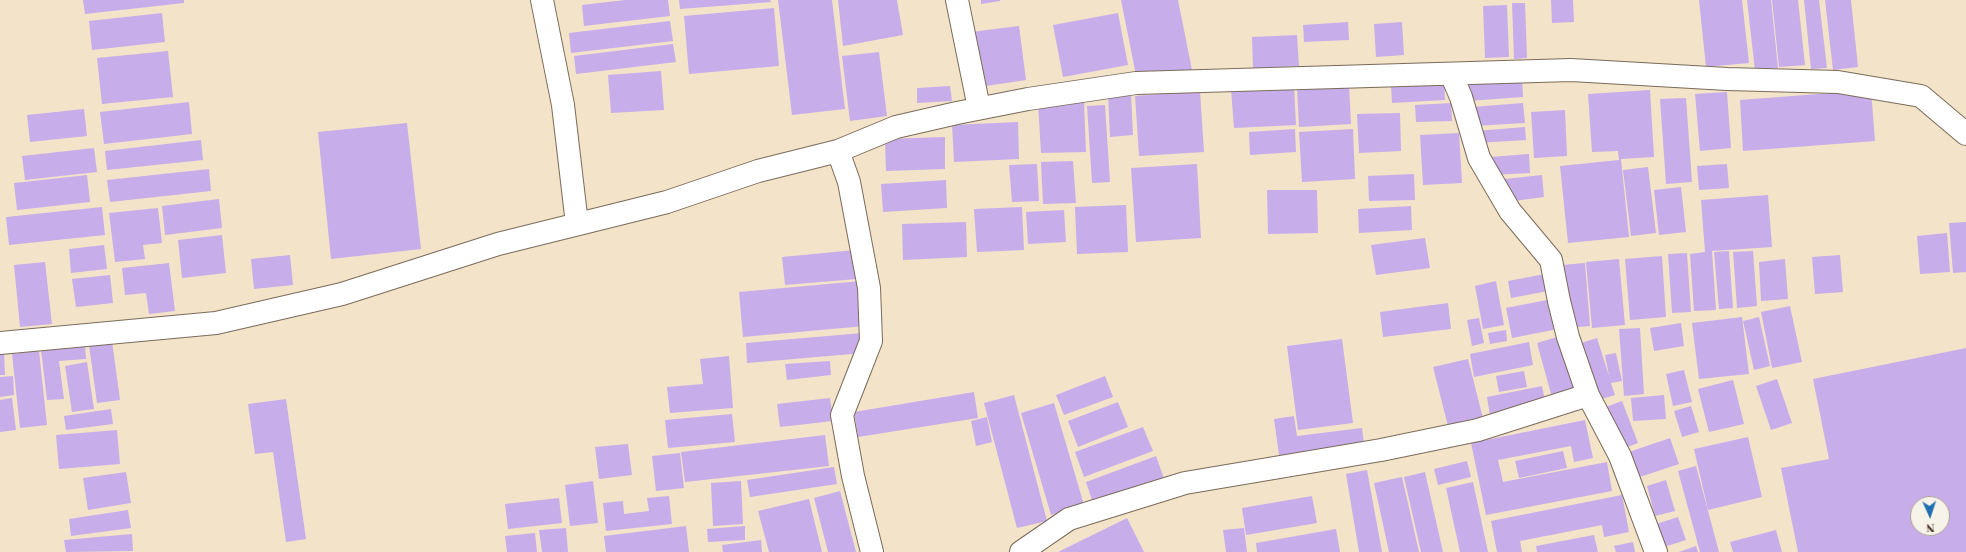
<!DOCTYPE html>
<style>
body{margin:0}
#map{position:relative;width:1966px;height:552px;overflow:hidden;background:#f2e3c9;font-family:"Libre Bodoni",serif}
canvas{display:block}
.north{position:absolute;left:1910px;top:496px;width:40px;height:40px;box-sizing:border-box;background:#f7f3e8;border:1px solid #aca397;border-radius:50%;rotate:177deg;font-size:11px;font-weight:700;line-height:16px;text-align:center;color:#3b2a1e}
.north::after{content:'';display:block;margin:auto;width:14px;height:18px;background:#1f6fb2;clip-path:polygon(50% 0,100% 100%,50% 72%,0 100%)}
</style>
<div id="map">
<canvas width="1966" height="552"></canvas>
<div class="north">N</div>
</div>
<script>
const ctx = document.querySelector('canvas').getContext('2d');
ctx.lineJoin = 'round';
function fillPath(path, color) { ctx.fillStyle = color; ctx.fill(path, 'evenodd'); }
const toPath = rows => new Path2D(rows.map(r => 'M' + r).join(''));
function strokePath(path, color, width, dash) { ctx.strokeStyle = color; ctx.lineWidth = width; ctx.lineCap = dash ? 'butt' : 'round'; ctx.setLineDash(dash || []); ctx.stroke(path); }
fillPath(toPath([
 [83,0,184,0,184,3,85,14],
 [625,0,668,0,670,16,584,26,582,5],
 [679,0,770,0,771,2,680,9],
 [778,0,832,0,845,109,792,115],
 [838,0,897,0,903,35,843,46],
 [981,0,1000,0,1000,1,981,4],
 [1121,0,1178,0,1192,70,1136,75],
 [1551,0,1573,0,1574,22,1552,23],
 [1699,0,1742,0,1749,63,1706,67],
 [1747,0,1771,0,1778,68,1755,71],
 [1772,0,1798,0,1805,65,1779,67],
 [1804,0,1819,0,1827,68,1811,69],
 [1825,0,1851,0,1858,67,1833,70],
 [1512,3,1525,3,1527,58,1514,59],
 [1507,5,1509,57,1485,58,1483,6],
 [774,8,779,66,689,74,684,16],
 [162,13,165,42,92,50,89,21],
 [1118,13,1128,65,1063,77,1053,25],
 [670,21,673,41,571,53,569,33],
 [1348,22,1349,40,1304,42,1303,25],
 [1402,22,1404,55,1376,57,1374,24],
 [1019,26,1026,80,979,87,971,32],
 [1297,35,1299,66,1253,68,1252,37],
 [673,44,676,62,576,74,574,56],
 [168,51,173,97,102,104,97,58],
 [879,52,887,116,850,121,842,56],
 [661,71,664,110,611,113,608,75],
 [1522,75,1523,97,1468,101,1466,79],
 [1444,81,1445,100,1392,103,1391,84],
 [1294,85,1296,125,1234,128,1231,89],
 [1349,85,1351,124,1299,127,1297,88],
 [950,86,952,101,917,103,917,88],
 [1650,90,1654,157,1621,159,1629,237,1568,243,1560,166,1619,160,1618,151,1592,152,1588,94],
 [1871,90,1875,141,1743,151,1740,100],
 [1200,91,1204,152,1139,156,1135,96],
 [1727,92,1731,148,1700,151,1695,94],
 [1131,93,1133,135,1110,137,1108,94],
 [1686,98,1692,182,1666,184,1660,99],
 [1084,101,1086,152,1041,153,1038,103],
 [189,102,192,134,104,144,100,112],
 [1451,103,1452,121,1416,122,1415,105],
 [1523,103,1525,123,1474,126,1472,107],
 [1105,105,1110,182,1092,183,1087,106],
 [84,109,87,136,30,142,27,115],
 [1565,110,1567,156,1534,158,1531,112],
 [1400,113,1401,151,1359,153,1357,114],
 [1018,122,1019,159,954,162,952,125],
 [407,123,421,249,331,259,318,132],
 [1525,127,1526,140,1477,143,1476,131],
 [1295,129,1296,152,1250,155,1249,132],
 [1353,129,1355,179,1302,182,1299,132],
 [1459,133,1462,183,1423,185,1420,135],
 [945,137,945,169,886,171,885,139],
 [201,140,203,160,107,170,105,151],
 [94,148,97,172,25,180,22,156],
 [1529,154,1530,173,1491,175,1490,157],
 [1073,161,1076,203,1043,204,1041,162],
 [1037,164,1039,201,1012,202,1009,165],
 [1197,164,1201,238,1136,242,1131,168],
 [1727,164,1729,188,1699,190,1697,166],
 [1648,167,1656,233,1631,236,1623,170],
 [209,169,211,191,110,202,107,180],
 [1414,174,1415,200,1369,201,1368,176],
 [87,175,90,202,17,210,14,183],
 [1542,175,1544,197,1506,202,1504,179],
 [946,180,947,208,883,212,881,184],
 [1681,187,1686,232,1659,235,1654,190],
 [1267,190,1317,190,1318,233,1268,234],
 [1768,195,1772,247,1712,251,1716,310,1694,311,1690,254,1705,252,1701,200],
 [219,199,222,228,165,235,162,206],
 [1126,205,1128,252,1077,254,1075,207],
 [1411,206,1412,230,1359,233,1358,209],
 [102,207,105,235,9,245,6,217],
 [1022,207,1024,250,977,252,974,209],
 [158,208,162,243,143,245,145,259,115,262,109,213],
 [1064,210,1066,242,1028,244,1026,212],
 [966,222,967,257,903,260,902,224],
 [1966,222,1966,272,1953,273,1949,223],
 [1947,233,1950,272,1920,274,1917,236],
 [222,235,226,273,182,278,178,240],
 [1425,238,1430,268,1376,275,1371,245],
 [104,245,107,269,71,273,69,249],
 [855,250,857,279,785,285,782,257],
 [1729,251,1733,308,1719,309,1714,252],
 [1753,251,1757,306,1737,308,1733,252],
 [1687,253,1691,312,1672,313,1668,254],
 [290,255,293,285,254,289,251,259],
 [1840,255,1843,292,1815,294,1812,257],
 [1662,256,1666,317,1630,320,1625,259],
 [1619,259,1625,325,1592,328,1586,262],
 [1785,259,1788,299,1761,301,1759,262],
 [45,262,52,324,20,327,14,265],
 [169,263,175,311,149,314,146,293,125,295,122,268],
 [1585,263,1590,326,1567,328,1562,265],
 [1545,274,1548,291,1511,298,1508,281],
 [110,275,113,303,76,307,72,279],
 [861,281,865,326,743,337,739,292],
 [1496,281,1504,325,1483,329,1475,286],
 [1552,299,1558,329,1512,338,1506,308],
 [1448,303,1451,329,1383,337,1380,312],
 [1790,306,1802,362,1772,368,1761,312],
 [1742,317,1749,374,1699,379,1692,323],
 [1759,317,1770,366,1754,370,1743,321],
 [1479,318,1484,343,1472,346,1467,320],
 [1681,323,1684,346,1654,351,1650,328],
 [1640,328,1644,394,1624,396,1619,329],
 [1506,330,1507,341,1490,344,1488,333],
 [862,333,864,353,747,363,746,343],
 [1564,335,1580,394,1553,401,1537,343],
 [1597,338,1609,376,1605,355,1616,353,1622,381,1611,383,1615,395,1595,401,1578,344],
 [1342,339,1353,423,1298,430,1287,346],
 [112,341,120,400,97,403,89,345],
 [1529,342,1533,365,1474,377,1470,354],
 [85,345,86,359,59,361,64,399,47,400,41,350],
 [1966,348,1966,552,1798,552,1781,468,1829,459,1813,379],
 [1918,504,1942,504,1942,528,1918,528],
 [39,351,47,425,20,428,12,354],
 [0,352,4,352,5,375,0,375],
 [729,356,733,408,670,413,667,387,703,384,700,359],
 [1468,359,1484,422,1449,430,1433,367],
 [830,361,831,375,787,380,785,364],
 [87,362,94,409,72,412,65,366],
 [1684,370,1692,402,1673,406,1666,374],
 [1524,371,1527,387,1499,392,1496,376],
 [13,376,14,395,0,397,0,377],
 [1105,376,1113,397,1064,415,1056,395],
 [1777,379,1792,423,1771,430,1756,386],
 [1733,380,1744,424,1709,432,1698,389],
 [1542,386,1546,405,1490,416,1487,397],
 [974,392,978,418,858,437,854,412],
 [1014,395,1047,521,1017,528,984,403],
 [1664,395,1666,419,1633,421,1631,398],
 [12,398,16,430,0,432,0,400],
 [830,398,833,421,780,427,777,404],
 [286,399,306,539,286,542,273,452,255,454,248,404],
 [1622,401,1638,443,1619,450,1603,408],
 [1118,402,1128,427,1078,447,1068,421],
 [1054,403,1084,505,1051,515,1021,413],
 [1691,406,1699,432,1682,437,1674,411],
 [111,409,113,424,66,430,64,416],
 [732,414,735,442,668,448,665,420],
 [1294,416,1297,436,1362,428,1365,451,1280,462,1274,419],
 [987,417,992,442,976,446,971,421],
 [1585,420,1593,458,1574,462,1571,446,1498,460,1503,482,1607,462,1612,491,1486,515,1471,443],
 [1143,427,1153,451,1084,477,1075,452],
 [117,430,120,464,59,469,56,435],
 [825,435,829,466,685,482,681,452],
 [1748,437,1762,497,1708,510,1694,449],
 [1670,438,1679,464,1634,479,1626,453],
 [628,444,632,475,599,479,595,447],
 [1563,451,1567,468,1519,478,1515,461],
 [680,453,684,488,656,491,652,456],
 [1156,456,1165,481,1094,506,1086,482],
 [1467,461,1471,477,1438,485,1434,469],
 [1696,466,1719,552,1700,552,1678,471],
 [834,467,837,484,750,497,747,480],
 [1367,470,1382,552,1359,552,1346,474],
 [126,472,131,503,88,510,83,478],
 [1425,472,1443,552,1421,552,1404,477],
 [1402,477,1419,552,1389,552,1374,483],
 [1666,480,1675,511,1655,516,1647,486],
 [593,481,598,523,570,526,565,485],
 [741,481,743,524,713,526,711,483],
 [1473,482,1488,552,1460,552,1446,488],
 [840,491,856,552,828,552,814,498],
 [1622,495,1629,532,1604,537,1602,525,1520,541,1522,552,1497,552,1491,521],
 [669,496,672,524,606,531,603,503,623,501,624,514,649,511,647,498],
 [1312,496,1317,523,1246,535,1242,508],
 [559,498,562,523,508,529,505,504],
 [809,499,822,552,769,552,758,511],
 [128,510,131,528,71,536,69,519],
 [1678,517,1686,540,1661,548,1653,525],
 [1127,518,1144,552,1058,552],
 [686,526,689,552,606,552,604,536],
 [745,526,745,540,708,542,707,529],
 [566,528,568,552,542,552,539,530],
 [1244,528,1247,552,1226,552,1223,530],
 [1336,529,1340,552,1257,552,1256,543],
 [1776,530,1782,552,1733,552,1730,542],
 [535,533,537,552,507,552,505,536],
 [132,534,133,551,66,552,64,540],
 [1594,535,1598,552,1537,552,1536,546],
 [761,540,762,552,723,552,722,545],
 [1633,542,1635,552,1616,552,1614,546],
 [1696,546,1698,552,1679,552]
]), '#c8adeb');
const street = toPath([
 [542,0,563,105,577,224],
 [957,0,979,108],
 [1451,74,1461,97,1479,158,1510,211,1551,260,1559,301,1568,337,1588,395,1620,456,1656,552],
 [838,151,849,182,869,288,871,341,842,415,853,476,872,552],
 [0,343,216,323,342,294,498,244,667,202,758,171,838,151,896,127,957,113,1028,99,1136,83,1571,70,1727,79,1838,82,1921,96,1966,134],
 [1021,552,1069,519,1185,483,1381,450,1478,430,1588,395]
]);
strokePath(street, '#7b6b5a', 24);
strokePath(street, '#fff', 22);
</script>
